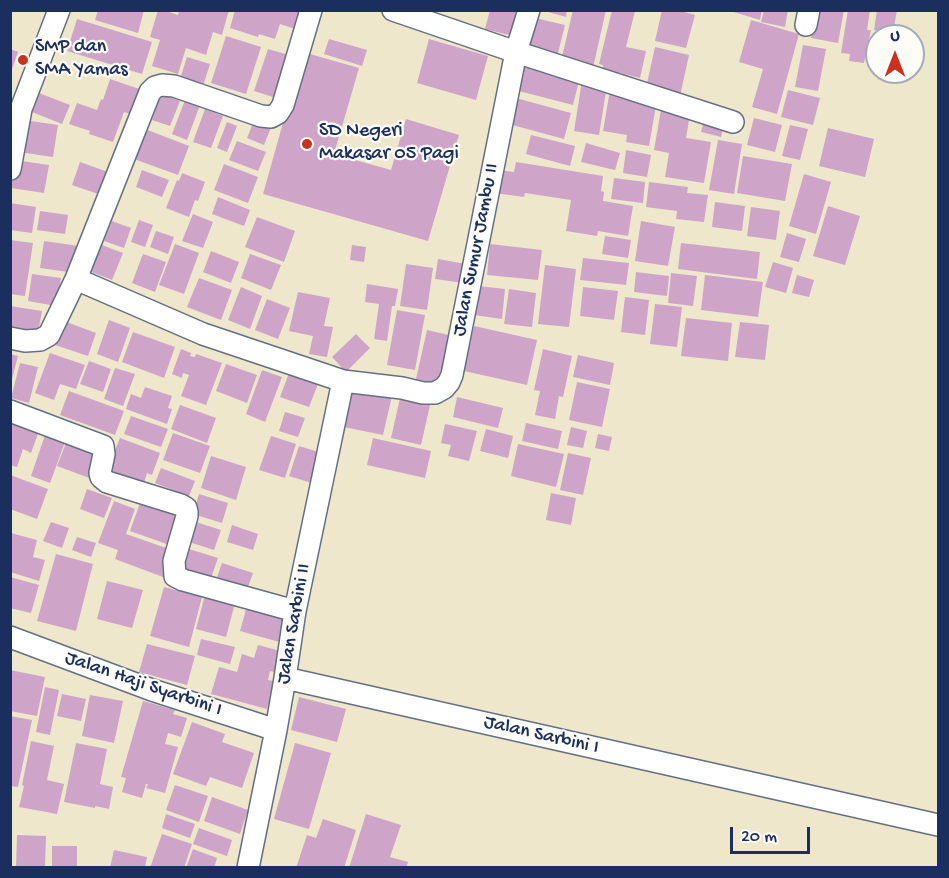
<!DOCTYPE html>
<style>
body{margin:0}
#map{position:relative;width:949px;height:878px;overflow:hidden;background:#eee7cb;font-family:"Gochi Hand",sans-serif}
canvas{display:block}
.frame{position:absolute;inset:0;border:12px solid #1b2f5e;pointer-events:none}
.north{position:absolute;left:865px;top:24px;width:60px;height:60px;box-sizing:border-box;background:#fdfcf7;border:2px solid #a3aaba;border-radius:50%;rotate:0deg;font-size:16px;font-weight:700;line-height:24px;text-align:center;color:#1b2f5e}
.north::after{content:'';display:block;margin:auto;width:21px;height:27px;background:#c8321e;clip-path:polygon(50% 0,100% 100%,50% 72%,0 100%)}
.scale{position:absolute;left:730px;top:827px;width:80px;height:27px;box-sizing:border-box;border:3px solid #1b2f5e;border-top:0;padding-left:8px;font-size:18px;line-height:21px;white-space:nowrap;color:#1b2f5e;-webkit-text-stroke:4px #fdfcf7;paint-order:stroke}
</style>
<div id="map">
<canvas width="949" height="878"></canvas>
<div class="frame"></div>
<div class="north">U</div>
<div class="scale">20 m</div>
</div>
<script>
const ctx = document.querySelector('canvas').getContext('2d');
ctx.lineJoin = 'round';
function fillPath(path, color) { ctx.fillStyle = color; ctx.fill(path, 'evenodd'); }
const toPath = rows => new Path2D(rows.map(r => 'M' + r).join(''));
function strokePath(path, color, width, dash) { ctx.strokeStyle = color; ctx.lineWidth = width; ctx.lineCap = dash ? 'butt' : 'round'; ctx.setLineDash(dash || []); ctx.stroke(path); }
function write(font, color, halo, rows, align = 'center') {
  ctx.font = font + ' "Gochi Hand",sans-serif'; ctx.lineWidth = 4.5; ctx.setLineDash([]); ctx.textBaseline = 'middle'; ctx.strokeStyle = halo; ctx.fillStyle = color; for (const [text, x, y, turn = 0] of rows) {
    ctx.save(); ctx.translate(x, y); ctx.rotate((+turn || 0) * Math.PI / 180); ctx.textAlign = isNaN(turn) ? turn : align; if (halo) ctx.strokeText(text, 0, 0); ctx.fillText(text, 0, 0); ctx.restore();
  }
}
fillPath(toPath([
 [98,10,144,10,138,33,95,20],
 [158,10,163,10,178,15,179,10,229,10,222,35,213,32,206,55,186,48,178,74,152,66,160,40,150,37],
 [235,10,301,10,295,29,280,24,275,39,259,34,258,37,230,28],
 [490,10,524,10,517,37,485,29],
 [541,10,567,10,566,17],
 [573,10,606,10,593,68,561,61],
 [612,10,635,11,626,47,646,51,640,78,603,69,603,65,599,64],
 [662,10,677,10,695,15,686,48,655,41],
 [727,10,762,10,760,20],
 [764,10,788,10,785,27,761,22],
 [816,10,844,10,838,43,811,38],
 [848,10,870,10,867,30,871,30,864,63,849,61,850,54,841,53],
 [877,10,897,10,893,33,874,30],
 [535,18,565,25,557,57,527,50],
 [77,19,152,42,142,74,67,51],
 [751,20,799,34,777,114,752,107,763,69,739,62],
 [226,36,261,47,246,94,211,83],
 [873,36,877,37,877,63,868,61],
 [329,39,367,50,362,66,324,54],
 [429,39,488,56,476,100,417,83],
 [803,45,826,49,818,91,795,87],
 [655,47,689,55,680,96,646,88],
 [10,49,18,52,11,72,10,72],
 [268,49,289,55,276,98,254,91],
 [303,52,359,68,334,154,391,170,406,119,459,135,428,241,263,194],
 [187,57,210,64,203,86,180,79],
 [523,62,580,77,573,105,515,90],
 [110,79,145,91,137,116,124,112,113,142,89,134,90,131,69,124,77,103,97,110,101,99,103,100],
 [582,81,607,85,599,135,574,131],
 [610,90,657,100,649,146,626,142,627,135,603,131],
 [788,90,820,98,813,125,781,117],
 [39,93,70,105,62,124,32,112],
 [162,94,180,101,170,126,152,120],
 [512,97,571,113,564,139,505,123],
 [185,100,200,105,187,140,172,134],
 [662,104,691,109,686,138,711,142,704,183,665,177,669,153,654,150],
 [205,109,223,116,211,148,193,142],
 [705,116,725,121,721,137,701,132],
 [255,118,272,125,264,145,247,138],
 [754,118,782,125,775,152,747,145],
 [24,120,58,125,53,157,19,152],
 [227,122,237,126,227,152,217,148],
 [790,125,808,129,800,160,782,156],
 [828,128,874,139,865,177,819,166],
 [145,129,189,146,178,175,134,159],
 [531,135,575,146,570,166,526,154],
 [718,140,742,144,734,194,709,190],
 [237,141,266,152,258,171,229,160],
 [586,143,620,153,615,170,581,162],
 [626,150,651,155,647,177,623,173],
 [743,156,792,164,785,201,737,193],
 [15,160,49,165,44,193,11,188],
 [80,162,111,173,104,196,72,185],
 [516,162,603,176,601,191,604,192,603,201,633,206,628,236,598,231,597,236,566,231,571,200,525,193,524,197,495,193,498,170,514,172],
 [224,164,258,177,248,203,214,190],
 [142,170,169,180,162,197,136,187],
 [182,173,205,182,198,201,195,200,189,217,166,208,177,180,179,181],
 [804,174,831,182,816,234,789,226],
 [614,178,645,182,643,203,611,199],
 [649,182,688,187,687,193,708,195,704,222,676,219,677,211,646,207],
 [218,197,250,210,244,226,212,214],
 [715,202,745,206,742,231,712,227],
 [10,203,36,207,32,233,10,230],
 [828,206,860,216,845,265,813,256],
 [751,207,780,211,776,240,747,236],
 [40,211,68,215,65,234,37,230],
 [193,214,213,222,203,248,182,241],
 [257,217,295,231,284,262,245,247],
 [139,220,153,225,145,247,131,242],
 [112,221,131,228,124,248,104,241],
 [641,221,675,227,668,266,635,261],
 [156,231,174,237,168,254,150,247],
 [787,233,806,239,799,262,780,257],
 [605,236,631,240,628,258,602,254],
 [10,240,33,243,25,296,10,294],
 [44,241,79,246,75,273,40,268],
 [681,243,760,252,757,279,678,269],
 [99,244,123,253,112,280,89,271],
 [175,244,199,253,184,294,159,285],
 [490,244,542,250,538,280,487,275],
 [352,245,366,247,364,262,350,260],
 [211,251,239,262,231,283,203,272],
 [143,254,166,262,155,292,132,283],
 [250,254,281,265,271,290,241,278],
 [583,258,629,263,626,285,580,280],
 [438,259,466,264,463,283,435,279],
 [773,262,793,268,786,293,765,287],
 [406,264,433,268,427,310,400,306],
 [545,265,576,269,569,327,538,324],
 [636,272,669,276,667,296,634,292],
 [671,273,697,276,693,306,668,303],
 [32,274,61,278,56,306,28,301],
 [705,275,763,282,758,317,701,310],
 [797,275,814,280,809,297,792,293],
 [199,278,232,290,221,320,187,307],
 [367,284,398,289,395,306,392,306,387,341,374,339,379,304,365,302],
 [478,286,505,289,502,319,474,315],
 [241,287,262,296,250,329,228,320],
 [583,287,618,291,614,320,580,316],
 [509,289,536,293,532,327,504,324],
 [298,292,330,298,324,326,333,327,327,357,309,354,313,336,289,331],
 [625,297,649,300,645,335,621,332],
 [267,299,290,308,278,339,255,330],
 [655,304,682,307,677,347,650,344],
 [10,306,42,311,38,333,10,328],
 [397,310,425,315,415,370,387,365],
 [686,318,732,323,728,361,681,356],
 [61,320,96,333,88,356,52,344],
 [109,320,130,328,118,362,97,354],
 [740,322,769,325,765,360,735,357],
 [474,326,537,340,527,385,464,371],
 [427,330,453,336,442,385,416,379],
 [133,332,175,347,164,378,122,362],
 [356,334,370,348,346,372,332,357],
 [181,349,191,353,190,356,195,357,196,354,222,363,206,405,181,396,189,375,183,373,182,378,172,374],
 [543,349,572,356,563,397,559,396,555,419,535,415,540,391,534,390],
 [50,353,85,365,76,389,60,384,54,400,35,393],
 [10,354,18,356,11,383,10,383],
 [578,355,614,363,610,385,573,377],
 [89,361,111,369,103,392,80,384],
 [20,363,38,367,29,403,11,398],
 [226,364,257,375,247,403,216,391],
 [115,368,135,374,123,406,104,399],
 [262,370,282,377,265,422,246,414],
 [289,373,318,384,309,407,280,397],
 [577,382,610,389,602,427,569,420],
 [145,387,172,396,168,408,172,409,167,424,126,409,131,394,141,398],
 [353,388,392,396,383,435,344,427],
 [69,391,124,411,115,435,60,415],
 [401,394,431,401,421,445,391,438],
 [457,397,503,408,498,428,453,417],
 [180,405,216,418,207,443,171,429],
 [285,412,305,418,298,437,279,431],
 [131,416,168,429,161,447,124,434],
 [10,420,39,431,31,453,23,449,17,467,10,465],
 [526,423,562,431,558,449,522,441],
 [445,424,477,431,469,461,448,456,451,445,441,443],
 [571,427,587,431,583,448,567,445],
 [486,429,513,436,508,458,480,451],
 [173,433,210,446,200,473,163,460],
 [598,434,612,437,609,451,595,448],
 [45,435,65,442,50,483,31,476],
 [271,436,296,444,285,478,259,470],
 [120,438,160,453,152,475,147,473,144,483,110,471,114,461,111,460],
 [373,438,431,451,425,478,367,465],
 [66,443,100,456,92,479,57,466],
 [518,444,564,454,556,487,511,476],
 [299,446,325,454,315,484,289,476],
 [568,453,591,458,583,495,560,490],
 [211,456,246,467,236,500,201,488],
 [161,468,195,481,189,496,155,483],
 [10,475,48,489,37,519,10,509],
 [87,489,112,498,104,518,80,509],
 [551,493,576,498,571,525,546,520],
 [199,494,228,503,222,523,193,514],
 [114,501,135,509,126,534,172,550,163,577,115,559,118,550,98,543],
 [140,503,182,518,172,546,130,531],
 [193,521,221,530,214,550,186,541],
 [51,522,69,528,62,548,43,541],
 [232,525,258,534,253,550,227,542],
 [11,533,37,540,33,557,45,560,39,581,10,572],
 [77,537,96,543,91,557,72,550],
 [189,549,218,558,211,578,183,569],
 [56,554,93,564,76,631,37,621],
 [222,563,253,573,247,590,216,580],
 [10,577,39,585,31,613,10,608],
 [107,581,143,590,132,628,97,619],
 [164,587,202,597,189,647,150,636],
 [205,595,235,603,226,637,196,629],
 [247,606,290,617,283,643,240,631],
 [201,639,235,647,230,664,197,655],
 [147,644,195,656,187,685,139,672],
 [258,645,284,652,278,673,270,671,268,680,274,681,267,709,211,694,219,667,237,672,242,654,254,658],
 [10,670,45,677,37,716,10,711],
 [45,687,59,690,50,735,36,732],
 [62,694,86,699,81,721,57,716],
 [90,695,123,701,114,743,82,736],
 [299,697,346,709,337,742,291,730],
 [143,701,175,710,173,714,187,718,181,737,168,733,165,744,178,747,165,793,146,788,148,784,146,784,142,798,122,792,126,778,121,777],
 [10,716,32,720,18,787,10,786],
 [192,722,225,734,222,742,254,753,242,788,210,777,206,786,173,774],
 [31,741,54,746,47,780,64,784,57,814,19,807,24,786,22,785],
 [76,743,107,749,100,784,113,787,109,809,95,806,95,808,64,802],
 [295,743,331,753,309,829,274,819],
 [175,785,208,796,199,822,166,810],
 [212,797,248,810,240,834,204,821],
 [166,814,195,824,190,838,162,828],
 [366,814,401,825,390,857,408,862,406,868,349,868],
 [323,819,356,830,344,868,296,868,307,835,316,838],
 [199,828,232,840,227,856,193,844],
 [162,834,192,844,184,868,150,868],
 [17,835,46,836,45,868,16,868],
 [52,846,77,846,77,868,52,868],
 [193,849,217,858,214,868,186,868],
 [114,850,147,857,145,868,110,868]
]), '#cea5c9');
const minor = toPath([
 [311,10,283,105,278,113,271,117,261,116,174,86,162,85,155,87,150,92,76,279,203,334,343,381,402,388,423,393,435,393,444,388,449,382,452,375,516,52,529,10],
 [393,10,516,52,733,122],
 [806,25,809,10],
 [10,169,21,109,59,10],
 [10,338,25,341,40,340,49,335,76,279],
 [10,411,103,446,104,454,100,473,101,477,107,482,181,505,186,508,187,512,187,516,174,561,175,576,183,580,295,611],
 [10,637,152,690,276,730],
 [285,678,938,825],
 [248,868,276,730,285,678,295,611,343,381]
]);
strokePath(minor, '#656f84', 24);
strokePath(minor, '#fff', 21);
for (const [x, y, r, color] of [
 [23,60,6,"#c8321e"],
 [307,144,6,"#c8321e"]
]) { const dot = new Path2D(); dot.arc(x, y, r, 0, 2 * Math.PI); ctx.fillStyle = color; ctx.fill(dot); strokePath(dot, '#fdfcf7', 2); }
write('20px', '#1b2f5e', '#fdfcf7', [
 ["SMP dan",35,48],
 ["SMA Yamas",35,71],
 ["SD Negeri",319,132],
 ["Makasar 05 Pagi",319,155]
], 'left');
write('20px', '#1b2f5e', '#fdfcf7', [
 ["Jalan Sumur Jambu II",477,250,-79],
 ["Jalan Sarbini II",295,624,-80],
 ["Jalan Haji Syarbini I",143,685,19],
 ["Jalan Sarbini I",541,736,13]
]);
</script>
